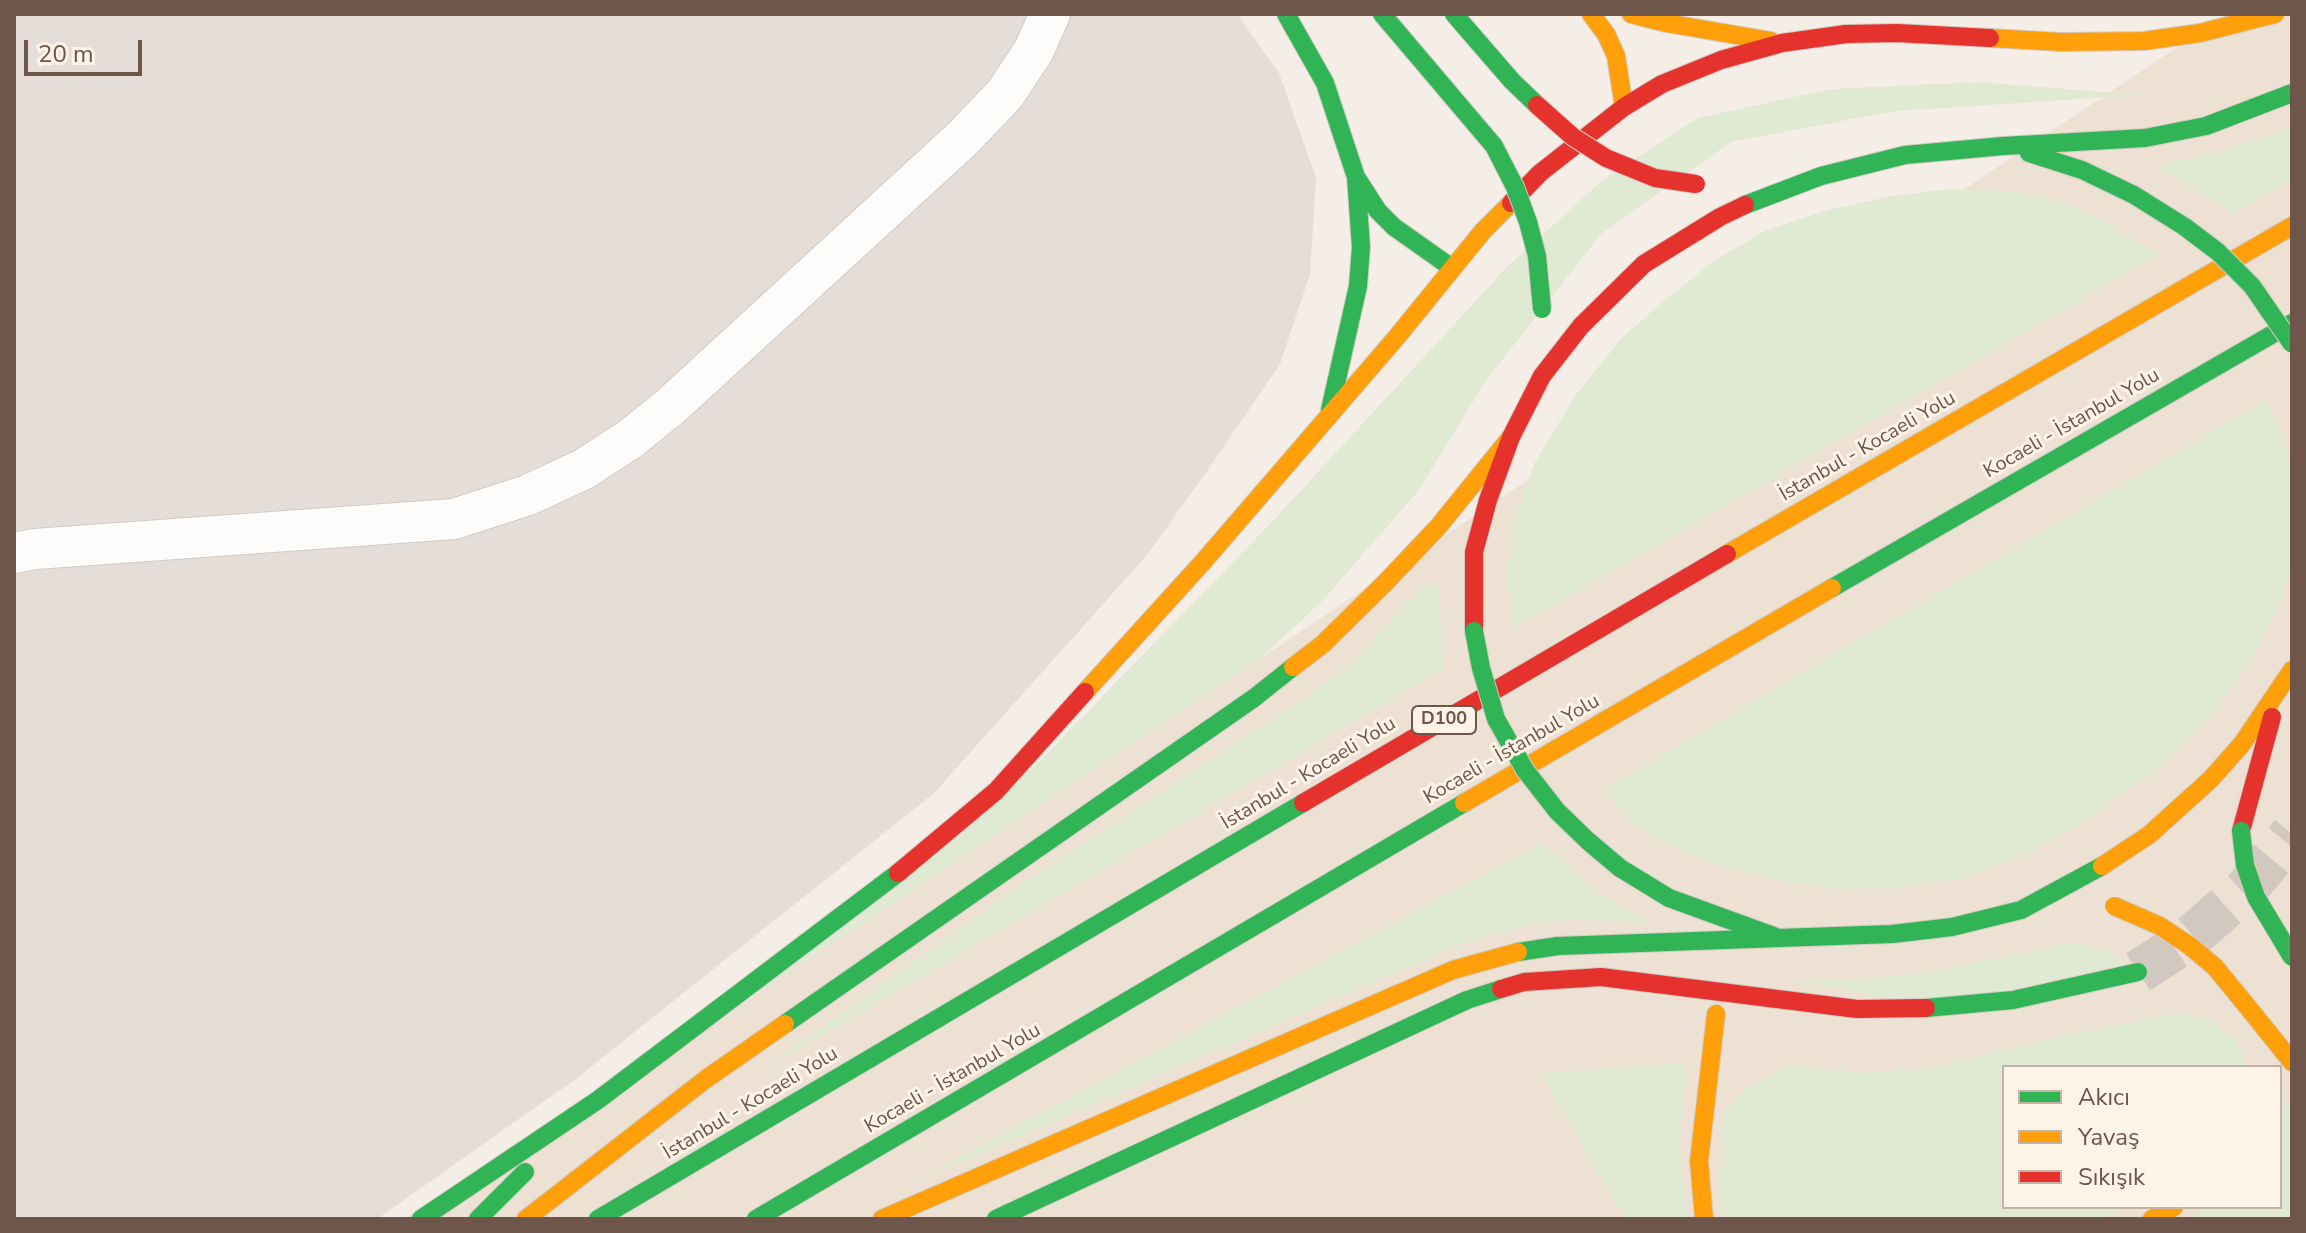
<!DOCTYPE html>
<meta charset="utf-8">
<style>
body{margin:0}
#map{position:relative;width:2306px;height:1233px;overflow:hidden;background:#f4eee7;font-family:"Nunito Sans",sans-serif}
canvas{display:block}
.frame{position:absolute;inset:0;border:16px solid #6e564a;pointer-events:none}
.legend{position:absolute;left:2002px;top:1065px;width:280px;height:144px;box-sizing:border-box;background:#fdf3e6;border:2px solid #c4b4a8;margin:0;padding:10px 14px;list-style:none;font-size:24px;color:#6e564a}
.legend li{display:flex;align-items:center;gap:16px;height:40px}
.legend b{width:40px;border:2px solid #c4b4a8}
.scale{position:absolute;left:24px;top:40px;width:118px;height:36px;box-sizing:border-box;border:4px solid #6e564a;border-top:0;padding-left:10px;font-size:24px;line-height:28px;white-space:nowrap;color:#6e564a;-webkit-text-stroke:6px #fdf3e6;paint-order:stroke}
</style>
<div id="map">
<canvas width="2306" height="1233"></canvas>
<div class="frame"></div>
<ul class="legend">
<li><b style="height:10px;background:#30b455"></b>Akıcı</li>
<li><b style="height:10px;background:#ff9f0a"></b>Yavaş</li>
<li><b style="height:10px;background:#e5322d"></b>Sıkışık</li>
</ul>
<div class="scale">20 m</div>
</div>
<script>
const ctx = document.querySelector('canvas').getContext('2d');
ctx.lineJoin = 'round';
function fillPath(path, color) { ctx.fillStyle = color; ctx.fill(path, 'evenodd'); }
const toPath = rows => new Path2D(rows.map(r => 'M' + r).join(''));
function strokePath(path, color, width, dash) { ctx.strokeStyle = color; ctx.lineWidth = width; ctx.lineCap = dash ? 'butt' : 'round'; ctx.setLineDash(dash || []); ctx.stroke(path); }
function write(font, color, halo, rows, align = 'center') {
  ctx.font = font + ' "Nunito Sans",sans-serif'; ctx.lineWidth = 6; ctx.setLineDash([]); ctx.textBaseline = 'middle'; ctx.strokeStyle = halo; ctx.fillStyle = color; for (const [text, x, y, turn = 0] of rows) {
    ctx.save(); ctx.translate(x, y); ctx.rotate((+turn || 0) * Math.PI / 180); ctx.textAlign = isNaN(turn) ? turn : align; if (halo) ctx.strokeText(text, 0, 0); ctx.fillText(text, 0, 0); ctx.restore();
  }
}
fillPath(toPath([
 [2227,14,2292,14,2292,1219,403,1219,598,1100],
 [2004,1067,2280,1067,2280,1207,2004,1207]
]), '#ede1d4');
fillPath(toPath([
 [14,14,1237,14,1279,73,1316,178,1310,274,1280,364,1207,471,1147,555,934,793,577,1078,377,1219,14,1219]
]), '#e5ded8');
fillPath(toPath([
 [1978,82,2144,95,1895,111,1731,142,1602,233,1487,379,1418,491,1322,601,1260,659,598,1100,1033,768,1270,524,1507,267,1604,179,1698,118,1831,89],
 [2292,128,2292,179,2234,213,2156,166,2236,147],
 [1951,189,2007,191,2057,200,2101,220,2159,255,1513,629,1507,582,1514,519,1535,462,1575,396,1621,339,1660,304,1714,261,1765,231,1828,210,1892,196],
 [2266,400,2286,446,2292,480,2292,558,2282,600,2254,655,2214,711,2154,771,2089,819,2027,854,1962,879,1907,887,1839,889,1785,881,1704,861,1651,836,1624,815,1604,789],
 [1439,582,1443,669,754,1076,1026,881,1302,700,1353,660,1424,586],
 [1542,843,1592,888,1653,924,1583,919,1538,923,1461,944,900,1189],
 [2070,943,2086,944,2108,952,2138,972,1946,1008,1791,980,1866,980,1959,966],
 [2190,1014,2214,1022,2235,1039,2245,1060,2246,1067,2004,1067,2004,1207,2127,1207,2099,1219,1723,1219,1719,1204,1723,1113,1743,1091,1790,1064,1867,1073,1934,1067,2055,1038,2154,1017],
 [1686,1063,1680,1149,1687,1219,1625,1219,1541,1073],
 [2286,1099,2292,1106,2292,1219,2188,1219,2203,1207,2280,1207,2280,1120]
]), '#e0e9d2');
strokePath(toPath([
 [2138,972,2189,939,2248,887,2292,834]
]), '#d2c8c0', 44, [44, 22]);
const street = toPath([
 [14,553,35,549,454,519,528,495,584,469,630,439,671,406,963,138,1005,94,1034,50,1050,14]
]);
const fast = toPath([
 [1286,14,1325,83,1356,177,1361,247,1358,286,1330,410],
 [1382,14,1494,146],
 [1454,14,1512,81,1537,105],
 [2029,153,2082,170,2134,195],
 [1356,177,1378,211,1394,227,1452,268],
 [1745,205,1821,176,1905,155,2003,146,2145,138,2206,126,2292,93],
 [1832,588,2292,323],
 [1669,898,1779,938,1892,934,1952,927,2021,910,2102,866],
 [1518,952,1558,946,1779,938],
 [1926,1008,2013,1000,2138,972],
 [785,1024,1254,698,1293,667],
 [421,1219,598,1100,898,873],
 [478,1219,525,1172],
 [598,1219,1303,803],
 [756,1219,1464,803],
 [996,1219,1467,1000,1501,989]
]);
const slow = toPath([
 [1591,14,1606,34,1616,56,1624,107],
 [1631,14,1666,23,1771,41],
 [1990,38,2061,42,2144,41,2200,33,2275,14],
 [1727,554,2292,226],
 [1293,667,1323,644,1386,582,1438,527,1511,437],
 [1085,692,1203,562,1396,338,1483,231,1511,203],
 [1464,803,1832,588],
 [2102,866,2149,835,2211,779,2242,744,2292,670],
 [2251,1011,2292,1062],
 [526,1219,706,1079,785,1024],
 [882,1219,1453,970,1518,952],
 [1704,1219,1699,1161,1716,1014],
 [2152,1219,2174,1207]
]);
const jam = toPath([
 [1511,203,1540,173,1624,107,1662,84,1721,60,1782,43,1846,34,1897,33,1990,38],
 [1474,631,1474,552,1488,500,1511,437,1542,376,1581,326,1644,264,1720,217,1745,205],
 [1303,803,1727,554],
 [2241,831,2272,717],
 [898,873,996,791,1085,692],
 [1501,989,1524,982,1601,977,1857,1009,1926,1008]
]);
strokePath(street, '#d2cbc4', 42);
strokePath(fast, '#d2cbc4', 20);
strokePath(slow, '#d2cbc4', 20);
strokePath(jam, '#d2cbc4', 20);
strokePath(street, '#fdfcfb', 40);
strokePath(fast, '#30b455', 18);
strokePath(slow, '#ff9f0a', 18);
strokePath(jam, '#e5322d', 18);
const fastBridge = toPath([
 [1494,146,1515,187,1528,222,1537,256,1542,309],
 [2134,195,2185,227,2218,252,2252,286,2292,344],
 [1474,631,1481,668,1496,719,1525,770,1557,811,1588,841,1620,868,1669,898],
 [2241,831,2245,865,2256,897,2292,957]
]);
const slowBridge = toPath([
 [2114,906,2160,926,2190,946,2215,967,2251,1011]
]);
const jamBridge = toPath([
 [1537,105,1573,137,1606,158,1655,178,1696,184]
]);
strokePath(fastBridge, '#d3cac4', 20, []);
strokePath(slowBridge, '#d3cac4', 20, []);
strokePath(jamBridge, '#d3cac4', 20, []);
strokePath(fastBridge, '#30b455', 18);
strokePath(slowBridge, '#ff9f0a', 18);
strokePath(jamBridge, '#e5322d', 18);
for (const [x, y, w] of [
 [1444,720,64]
]) { const box = new Path2D(); box.roundRect(x - w / 2, y - 14, w, 28, 6); ctx.fillStyle = '#fdf3e6'; ctx.fill(box); strokePath(box, '#6e564a', 2); }
write('bold 18px', '#6e564a', null, [
 ["D100",1444,720]
]);
write('20px', '#6e564a', '#fdf3e6', [
 ["Kocaeli - İstanbul Yolu",2072,424,-30],
 ["İstanbul - Kocaeli Yolu",1868,447,-30],
 ["Kocaeli - İstanbul Yolu",1512,750,-30],
 ["İstanbul - Kocaeli Yolu",1309,774,-31],
 ["Kocaeli - İstanbul Yolu",953,1079,-30],
 ["İstanbul - Kocaeli Yolu",751,1104,-31]
]);
</script>
